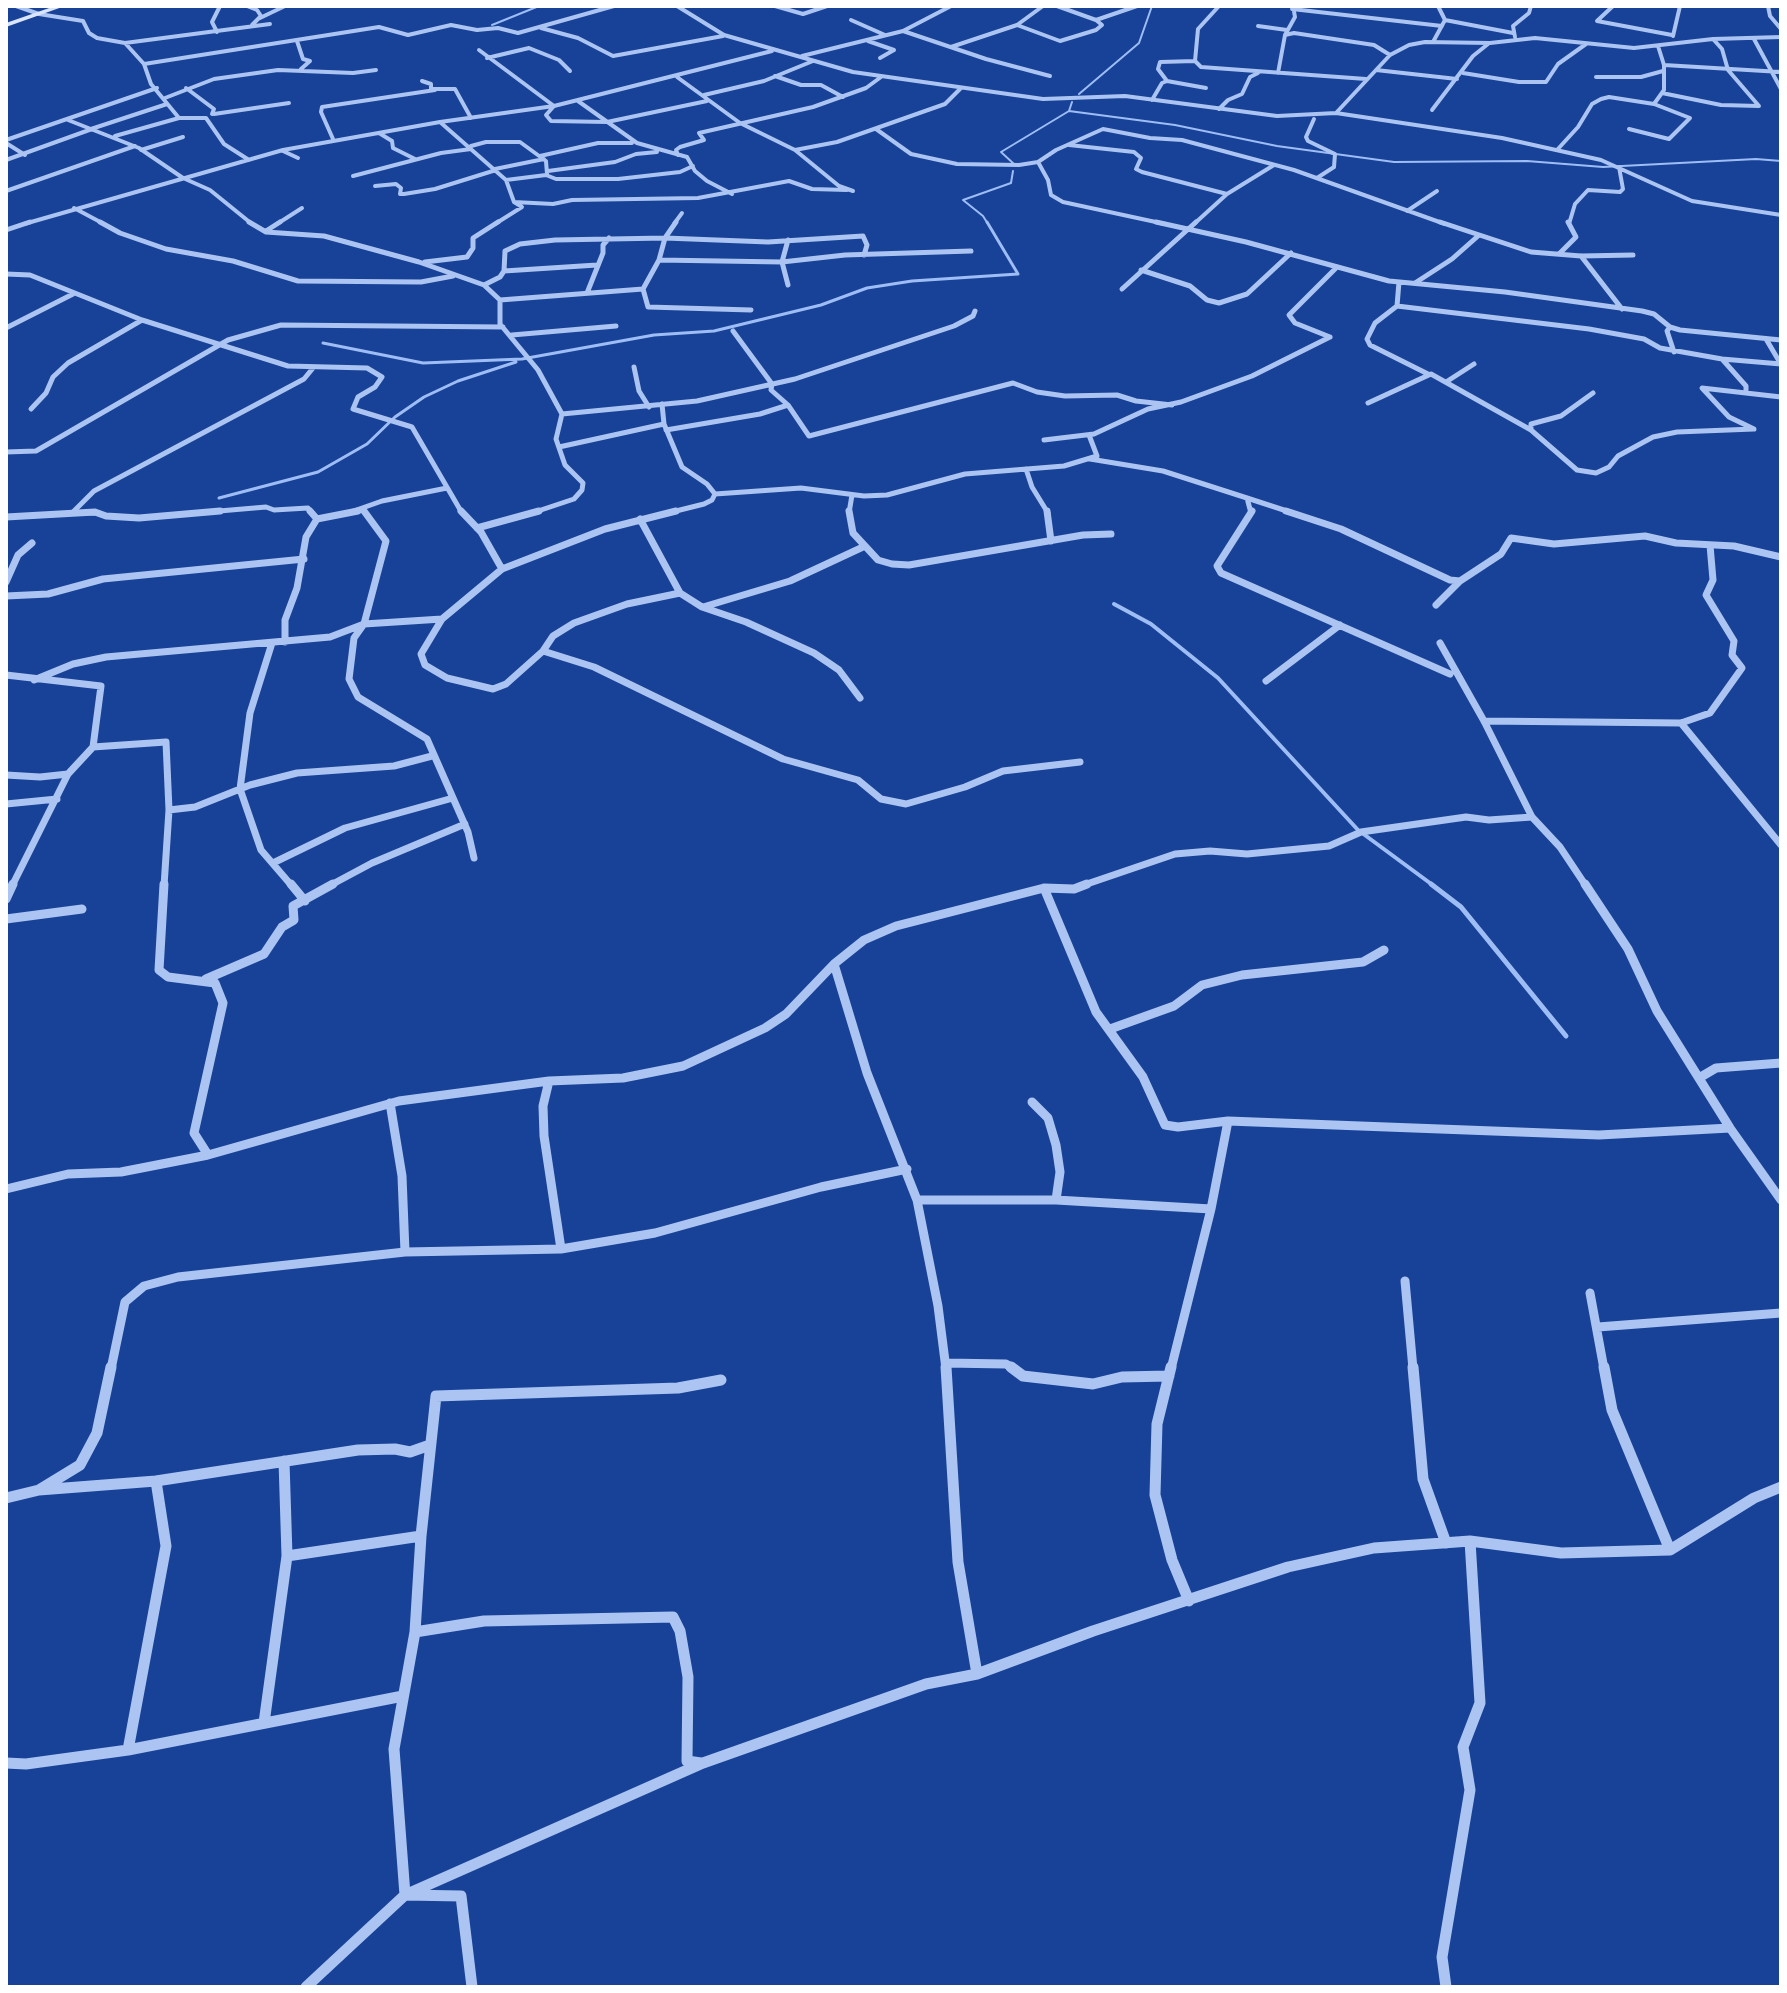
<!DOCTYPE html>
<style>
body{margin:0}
#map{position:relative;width:1787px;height:1993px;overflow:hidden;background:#174298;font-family:"Work Sans",sans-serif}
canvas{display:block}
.frame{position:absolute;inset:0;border:8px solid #fff;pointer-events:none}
</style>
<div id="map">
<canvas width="1787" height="1993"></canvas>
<div class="frame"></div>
</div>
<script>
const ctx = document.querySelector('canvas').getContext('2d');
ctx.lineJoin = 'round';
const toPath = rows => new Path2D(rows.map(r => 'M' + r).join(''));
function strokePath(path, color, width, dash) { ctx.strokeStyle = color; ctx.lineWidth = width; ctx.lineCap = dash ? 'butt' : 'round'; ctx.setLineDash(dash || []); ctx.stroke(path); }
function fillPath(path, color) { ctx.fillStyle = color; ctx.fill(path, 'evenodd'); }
strokePath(toPath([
 [492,25,539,6],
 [1079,94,1139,43,1152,6],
 [1069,111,1175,125,1277,146,1394,162,1527,161,1603,167,1756,159,1781,161],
 [1014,164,1001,152,1069,111,1072,102],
 [988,224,983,216,963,200,1011,183,1013,171]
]), '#9ebdf4', 2);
strokePath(toPath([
 [323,343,423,363,522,359,654,335,714,331,821,305,867,288,912,281,1018,274,987,222],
 [219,498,318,472,367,444,395,417,424,397,458,381,516,362]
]), '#9ebdf4', 3);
strokePath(toPath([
 [1114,604,1151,624,1218,678,1358,830,1434,886]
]), '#9ebdf4', 4);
strokePath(toPath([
 [1431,884,1461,907,1566,1036]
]), '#9ebdf4', 5);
strokePath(toPath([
 [16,6,39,14,83,21,89,33,97,38,125,43,144,64,151,84,179,118,206,118,224,144,249,160],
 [247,6,257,10,261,16,252,25],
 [677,6,724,35,853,72,1043,99,1125,96,1277,116,1336,113,1502,138,1601,160,1692,201,1781,215],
 [775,6,803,14,827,6],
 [1057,6,1096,20,1137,6],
 [1613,6,1597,21,1672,35],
 [1768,6,1770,16,1781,29],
 [1292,9,1442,26],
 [260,18,285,6],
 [851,20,885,35],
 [1445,20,1513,33],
 [1017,25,1060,41,1096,30,1102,25,1096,20],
 [1258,26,1287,30],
 [541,28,578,38,613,56,723,36],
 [903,31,986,59,1050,76],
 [217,32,212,22,220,6],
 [1285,35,1294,33,1374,45,1390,55],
 [1673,36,1680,6],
 [1515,37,1513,26,1529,13,1531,6],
 [1754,39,1781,89],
 [297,41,303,59,310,61,301,69],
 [868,41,894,50,880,58],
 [1433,42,1445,20,1438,6],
 [125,43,270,24],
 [951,47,1017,25,1043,6],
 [479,50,554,106,546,115,551,121,607,122,707,101],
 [802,56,903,31,951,6],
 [487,58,529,48,559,60,570,71],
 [1195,61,1198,29,1219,6],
 [144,64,379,27,408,35,451,25,477,30,498,28,518,33,614,6],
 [1664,65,1781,72],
 [1376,70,1457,79],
 [1278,73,1285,35,1295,17,1293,6],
 [1463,73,1519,82,1546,82,1558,64,1586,44],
 [775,76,801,85,821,85,843,97],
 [677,77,740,123,795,150,839,186,853,191],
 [1596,77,1641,77,1663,71],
 [422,81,431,84,431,89,455,89,471,118],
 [1167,81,1158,69,1160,62,1195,61,1201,67,1366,79],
 [186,88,214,109,212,114],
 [1662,93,1721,105,1759,106,1728,70,1722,49,1713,39],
 [704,95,764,81,813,61],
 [165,98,214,79,278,70,353,73,376,70],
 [1152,100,1162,83,1167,81,1206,88],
 [578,101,637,143,687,157,695,171,707,181,732,194],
 [1219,109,1228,100,1242,94,1250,77,1258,73],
 [1432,110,1473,56,1488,44],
 [1336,113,1390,55,1409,45,1425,42,1490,43,1535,38,1634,48,1713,39,1781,37],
 [214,114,289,103],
 [1314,119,1306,137,1308,141,1335,154,1334,167,1317,178],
 [68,120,139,148,183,178,210,190,252,224],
 [440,122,506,180,514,202,522,207,495,224],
 [91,129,167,104],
 [876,129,911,154,957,164,1019,165,1038,162,1056,150,1103,129,1150,138,1182,140,1294,170,1445,224],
 [1629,129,1669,139,1690,118,1654,104],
 [379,133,392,141,393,148,415,159],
 [115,136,179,118],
 [333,139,321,112,322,107,435,90],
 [6,140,157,88],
 [6,143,25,155],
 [1069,145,1134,152,1141,158,1136,169,1142,172,1227,194],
 [471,146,486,142,520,142,546,161,547,174],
 [141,150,183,137],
 [795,150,837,142,945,104,960,89],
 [1557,150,1578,127,1592,104,1601,99,1609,97,1654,104,1664,90,1664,65,1658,46],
 [283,151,298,158],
 [678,155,676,150,680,147,704,140,699,133,813,107,866,88,881,77],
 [540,156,598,143,632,143],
 [6,160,92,129],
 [1038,162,1048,180,1051,195,1063,202,1165,224],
 [495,169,544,159],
 [548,171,615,162,636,154,657,152],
 [353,176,441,153,471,149],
 [506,180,546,175,556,179,618,179,680,172,693,166],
 [375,186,396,184,401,188,400,194,404,194,435,189,496,170],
 [6,191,135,146],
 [514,202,553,204,572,200,698,198,789,181,812,189,847,190],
 [74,208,104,224],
 [1407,211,1437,191],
 [24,224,283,150,440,122,554,106,772,51],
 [277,224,302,208],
 [674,224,682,213],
 [1194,224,1227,194,1274,165],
 [1569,224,1575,204,1588,190,1620,192,1623,189,1619,167]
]), '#abc4f1', 4);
strokePath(toPath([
 [100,222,120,233,166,249,233,261,298,281,421,282,453,276],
 [249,222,266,232,324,236,419,262,484,285,500,300,500,324,538,370,562,414,556,439,565,465,583,483,582,490,574,499,532,513],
 [676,222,665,238,659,260,643,289,648,307,751,310],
 [1156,222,1246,242,1389,281,1505,292,1642,311,1654,314,1670,327,1680,330,1781,340],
 [1440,222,1531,252,1581,256,1633,255],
 [6,230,30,222],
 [266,231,280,222],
 [788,240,782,262,788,285],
 [1559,254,1576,237,1568,222],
 [1581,256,1622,309],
 [659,260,782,262,845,255,971,251],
 [425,262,467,257,473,248,473,238,498,222],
 [1141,270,1190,286,1207,300,1219,303,1247,294,1291,253],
 [504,271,597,265],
 [6,274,30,275,142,320,288,366,367,368,382,377,375,387,358,397,353,409,412,427,462,513],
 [1399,282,1397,306,1375,323,1367,339,1370,345,1428,374],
 [1415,283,1452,259,1478,236],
 [484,285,500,277,504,271,505,251,520,244,555,240,665,238,768,242,863,236,867,245,864,255],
 [1122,289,1196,222],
 [587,293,603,253,603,245,609,238],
 [500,300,643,289],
 [1397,306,1589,329,1644,339,1660,348,1722,359,1746,386,1746,393],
 [1670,327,1667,331,1674,352],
 [6,328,73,294],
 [733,331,772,384,771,390,788,405,809,436,1013,383,1037,392,1065,396,1117,395,1136,401,1172,405],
 [512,335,616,326],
 [1330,337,1295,323,1289,315,1337,267],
 [1766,339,1779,361],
 [1722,359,1781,364],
 [634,367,639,391,649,407],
 [1446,382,1474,364],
 [1593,393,1561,416,1531,424,1531,430,1577,470,1596,473,1609,467,1618,456,1653,437,1677,432,1754,429,1729,417,1702,388,1781,397],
 [1368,403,1431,374,1531,430],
 [662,404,664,424,682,467,707,484,715,494],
 [31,409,46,393,53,377,68,363,142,320],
 [562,414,697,401,795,379,954,326,973,316,975,311],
 [666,430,760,414,788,405],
 [1044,440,1094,434,1148,409,1181,402,1252,376,1330,337],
 [559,447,664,424],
 [6,452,36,451,228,340,281,325,503,327],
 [1090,459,1163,471,1247,498],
 [1026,469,1032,487,1048,513],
 [363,510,365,513],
 [73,512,94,491,304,379,313,368],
 [77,513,98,513],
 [196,513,266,507,274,510,308,508,312,513],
 [348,513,382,501,447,488],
 [668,513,704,504,712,500,715,494,801,488,864,496,887,495,965,474,1064,466,1097,456,1089,435],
 [849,513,852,495],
 [1251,513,1247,498,1293,513]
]), '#abc4f1', 5);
strokePath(toPath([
 [310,511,317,519,358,511],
 [364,511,386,541,364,624,354,638,349,679,358,697,427,739,468,832,474,858],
 [461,511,481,532,502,569],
 [676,511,605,529,502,569,442,619,421,654,425,665,447,678,493,689,506,684,543,651,553,636,574,623,627,604,680,593],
 [849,511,853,533,878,560,892,564,909,565,1083,535,1111,534],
 [1047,511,1051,541],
 [1252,511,1217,566,1221,573,1450,674],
 [1286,511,1341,529,1450,580,1460,581,1501,554,1511,538,1554,544,1645,536,1676,543,1734,546,1781,557],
 [6,517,95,512,106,516,139,518,220,511],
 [640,519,680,593,702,607,746,622,814,653,839,670,860,698],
 [477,528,539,511],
 [6,582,18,555,32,543],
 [6,596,48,594,103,579,304,559],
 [1436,605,1460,581],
 [703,607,790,581,863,547],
 [285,642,285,620,297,588,306,537,317,519],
 [272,643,250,713,240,789,261,850,292,886],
 [1440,643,1484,721,1532,817,1560,847,1586,886],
 [543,651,594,667,783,759,858,780,881,799,906,804,965,787,1003,771,1080,762],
 [6,675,101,686,93,747,68,774,12,886],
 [34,680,73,664,106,657,330,637,364,624,442,619],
 [1266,681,1340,625],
 [1484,721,1681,723,1710,713,1742,668,1732,655,1734,641,1706,595,1713,580,1710,545],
 [1681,723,1781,845],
 [93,747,166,742,169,810,164,886],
 [6,775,40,777,68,774],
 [6,804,57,799],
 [169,810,195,807,250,785,297,773,394,766,432,756],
 [273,863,345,828,453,798],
 [329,886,372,863,465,824],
 [1081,886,1175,854,1210,851,1247,854,1329,846,1361,832,1466,817,1489,820,1532,817]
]), '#abc4f1', 7);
strokePath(toPath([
 [164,884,159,970,168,977,215,983,223,1003,194,1133,208,1155],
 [291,884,305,901],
 [1585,884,1628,949,1657,1011,1730,1128,1781,1200],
 [1044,888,1096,1012,1143,1077,1165,1125,1178,1127,1228,1121],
 [6,899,13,884],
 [6,919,82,909],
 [834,964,867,1073,917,1200,938,1306,946,1369],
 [206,979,264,954,282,927,294,920,293,906,333,884],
 [1110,1029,1174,1006,1202,985,1242,975,1363,962,1384,950],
 [1699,1078,1716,1068,1781,1063],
 [549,1081,543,1106,544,1136,561,1249],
 [1032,1102,1048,1118,1056,1145,1060,1172,1056,1200],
 [390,1103,402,1176,405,1252],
 [6,1189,68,1174,121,1172,208,1155,399,1101,549,1081,623,1078,683,1066,765,1028,786,1014,834,964,864,940,896,926,1044,888,1074,889,1087,884],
 [917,1200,1056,1200,1211,1209,1228,1121,1599,1135,1730,1128],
 [1405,1281,1413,1369],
 [1590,1293,1604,1369],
 [1598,1327,1781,1313],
 [946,1363,1006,1364,1014,1369],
 [111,1369,125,1302,144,1286,178,1277,405,1252,561,1249,655,1233,821,1187,907,1169],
 [1171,1369,1211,1209]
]), '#abc4f1', 9);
strokePath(toPath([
 [946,1367,958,1562,977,1674],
 [1011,1367,1023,1376,1093,1384,1122,1377,1169,1376],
 [1171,1367,1157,1424,1155,1495,1172,1560,1189,1601],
 [1413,1367,1423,1479,1446,1543],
 [1604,1367,1612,1410,1670,1550],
 [39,1490,80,1465,97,1433,111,1367],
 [6,1498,39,1490,156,1481,358,1450,395,1449,410,1452,430,1445],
 [287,1556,421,1536],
 [415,1632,484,1621,673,1617,680,1631,688,1677,687,1761,701,1763],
 [264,1723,287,1556,284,1461],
 [128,1750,166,1546,156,1481],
 [6,1763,26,1764,128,1750,403,1696],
 [306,1987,405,1895,703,1763,926,1684,977,1674,1093,1631,1288,1567,1374,1548,1470,1541,1561,1553,1670,1550,1754,1498,1781,1487],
 [472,1987,461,1896,405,1895,394,1749,415,1632,421,1536,436,1396,678,1388,721,1380],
 [1446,1987,1442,1957,1470,1790,1463,1747,1480,1703,1470,1541]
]), '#abc4f1', 11);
fillPath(toPath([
 [55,6,65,6,6,27,6,23,55,6]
]), '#dae5fc');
</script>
